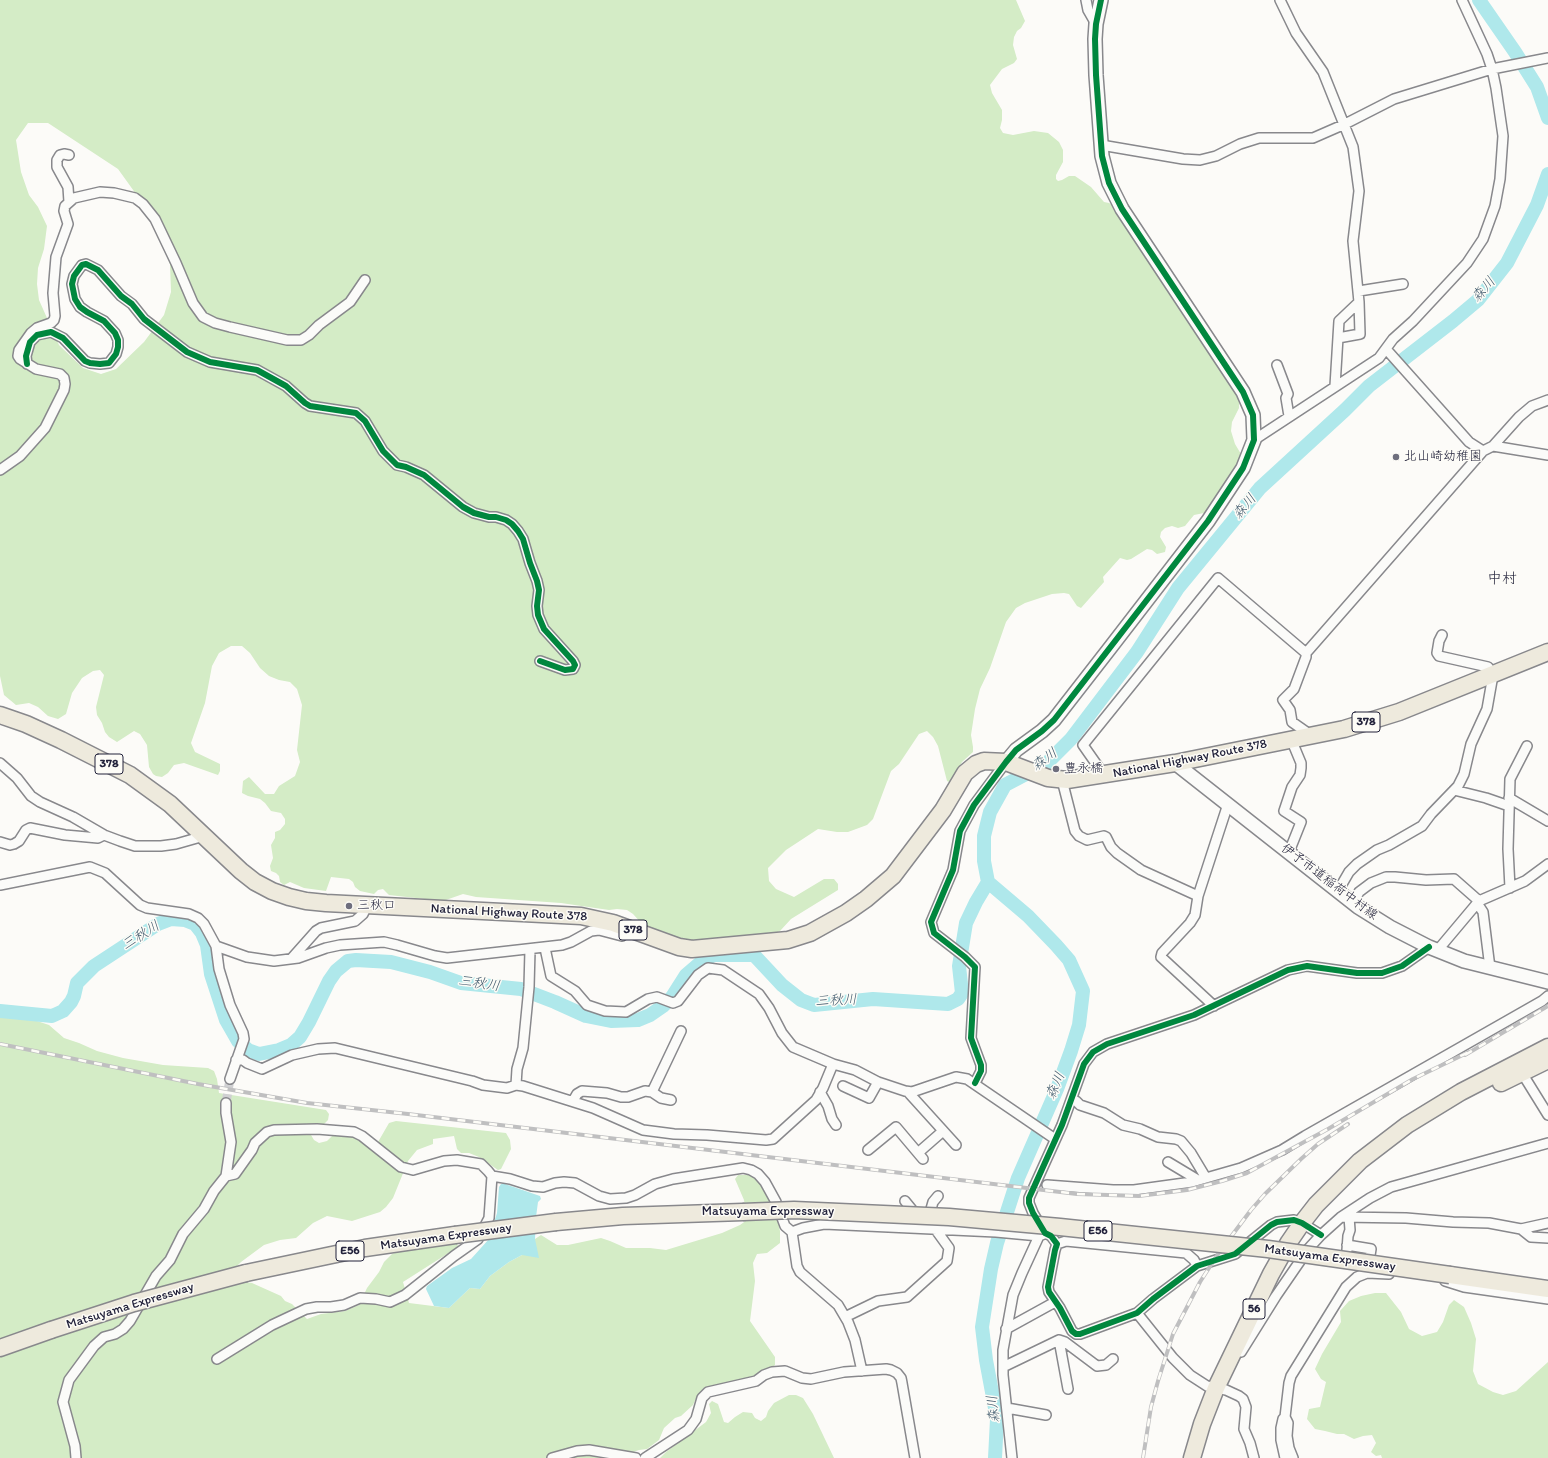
<!DOCTYPE html>
<meta charset="utf-8">
<style>
body{margin:0}
canvas{display:block;background:#fcfbf8}
</style>
<canvas width="1548" height="1458"></canvas>
<script>
const ctx = document.querySelector('canvas').getContext('2d');
ctx.lineJoin = 'round';
function fillPath(path, color) { ctx.fillStyle = color; ctx.fill(path, 'evenodd'); }
const toPath = rows => new Path2D(rows.map(r => 'M' + r).join(''));
function strokePath(path, color, width, dash) { ctx.strokeStyle = color; ctx.lineWidth = width; ctx.lineCap = dash ? 'butt' : 'round'; ctx.setLineDash(dash || []); ctx.stroke(path); }
function write(font, color, halo, rows, align = 'center') {
  ctx.font = font + ' Itim,"Klee One",sans-serif'; ctx.lineWidth = 3; ctx.setLineDash([]); ctx.textBaseline = 'middle'; ctx.strokeStyle = halo; ctx.fillStyle = color; for (const [text, x, y, turn = 0] of rows) {
    ctx.save(); ctx.translate(x, y); ctx.rotate((+turn || 0) * Math.PI / 180); ctx.textAlign = isNaN(turn) ? turn : align; if (halo) ctx.strokeText(text, 0, 0); ctx.fillText(text, 0, 0); ctx.restore();
  }
}
fillPath(toPath([
 [0,0,1016,0,1025,21,1021,28,1017,31,1014,37,1013,45,1017,59,1014,63,1002,69,990,85,992,93,1002,110,1002,120,1000,128,1003,133,1013,135,1034,131,1048,133,1059,142,1063,150,1063,162,1056,175,1056,179,1058,181,1062,180,1069,176,1075,176,1091,187,1104,202,1109,203,1114,206,1169,294,1235,393,1239,402,1239,408,1232,422,1231,431,1235,444,1241,454,1240,461,1209,509,1204,513,1194,515,1185,526,1178,528,1172,526,1165,528,1161,532,1160,537,1166,547,1165,552,1157,554,1152,550,1147,549,1131,559,1127,560,1120,558,1103,577,1104,582,1081,608,1077,606,1069,594,1064,593,1052,594,1025,603,1016,608,1006,622,990,668,980,689,975,709,971,735,973,747,973,752,962,762,952,780,949,782,947,781,938,746,933,737,927,731,919,734,899,764,891,771,873,819,867,825,848,832,837,832,818,829,786,850,768,868,769,881,776,889,794,897,824,879,834,879,838,884,838,890,791,919,780,931,771,935,690,942,655,931,643,925,633,914,627,910,617,909,609,910,561,903,476,897,463,894,443,901,389,895,383,889,378,890,374,894,360,891,355,887,353,882,349,879,331,877,326,891,304,888,290,882,284,885,280,882,279,876,276,873,271,871,270,866,273,858,271,845,275,838,275,832,280,830,285,824,285,819,281,813,271,811,265,803,260,799,248,796,242,793,243,781,249,777,265,794,274,794,279,786,295,776,300,762,297,750,302,705,297,689,290,682,279,680,269,676,260,668,250,653,242,646,231,646,219,653,212,666,205,703,191,743,195,752,220,764,220,771,218,775,184,763,174,765,168,773,162,777,156,776,153,774,149,767,147,745,140,734,134,731,117,742,109,737,105,732,102,723,97,715,96,707,104,675,100,670,93,671,82,678,72,693,66,714,58,719,48,716,38,707,29,703,16,705,4,695,0,676],
 [28,123,48,123,118,169,136,194,155,226,170,264,171,292,164,315,144,342,116,369,101,374,83,368,59,345,39,300,37,284,38,268,44,249,47,226,38,207,29,195,21,172,16,140],
 [0,1017,37,1021,49,1025,64,1038,79,1043,97,1051,123,1058,163,1065,208,1068,214,1071,217,1079,219,1093,326,1110,329,1114,328,1120,323,1125,309,1126,311,1135,314,1140,319,1143,327,1141,333,1135,351,1136,370,1147,378,1142,389,1123,396,1121,506,1133,510,1140,511,1149,501,1169,498,1170,479,1157,469,1153,461,1153,457,1149,454,1136,433,1139,433,1144,417,1150,408,1161,393,1198,386,1207,380,1212,352,1221,327,1216,313,1223,296,1238,280,1240,264,1245,241,1262,235,1268,237,1281,252,1283,281,1296,285,1301,292,1304,307,1319,321,1314,345,1311,359,1305,367,1288,379,1272,384,1262,392,1254,411,1248,457,1241,458,1247,403,1282,409,1303,449,1308,470,1288,480,1289,490,1276,509,1262,522,1255,535,1239,541,1235,557,1245,568,1245,601,1238,610,1241,626,1248,650,1248,666,1250,722,1233,740,1225,747,1220,744,1200,735,1179,738,1175,748,1175,755,1176,763,1183,773,1201,780,1231,780,1243,767,1253,757,1254,753,1263,755,1281,750,1321,775,1357,775,1365,770,1369,753,1377,713,1387,705,1387,697,1396,693,1405,681,1416,675,1418,664,1428,659,1440,647,1449,639,1450,627,1454,626,1458,0,1458],
 [1375,1293,1386,1293,1401,1312,1409,1329,1422,1336,1437,1332,1443,1322,1449,1305,1454,1300,1464,1307,1471,1323,1476,1339,1473,1371,1478,1384,1493,1392,1503,1395,1516,1391,1548,1362,1548,1458,1382,1458,1381,1455,1376,1456,1371,1452,1376,1443,1372,1435,1363,1436,1354,1439,1344,1434,1337,1434,1325,1431,1315,1429,1307,1419,1309,1409,1320,1407,1326,1382,1321,1379,1315,1369,1322,1354,1341,1322,1340,1311,1349,1301,1361,1296],
 [789,1395,796,1395,803,1398,813,1414,834,1458,660,1458,666,1452,706,1422,711,1413,709,1404,712,1401,718,1404,724,1422,728,1423,735,1417,743,1412,752,1413,755,1418,761,1421,766,1417,768,1411,774,1403]
]), '#d4ecc6');
fillPath(toPath([
 [501,1184,505,1184,540,1196,541,1199,538,1202,536,1217,535,1239,539,1258,522,1255,509,1262,490,1276,480,1289,470,1288,449,1308,434,1306,426,1289,427,1286,452,1268,471,1259,489,1239,497,1213,499,1187]
]), '#afe8eb');
strokePath(toPath([
 [1479,0,1515,52,1537,87,1548,118],
 [0,1011,52,1016,63,1011,71,1002,74,996,77,983,94,966,158,924,171,919,185,920,195,924,202,933,207,945,211,974,226,1020,238,1041,248,1050,259,1054,279,1050,291,1045,300,1037,309,1022,329,981,336,971,348,961,356,960,391,962,430,972,461,983,521,989,555,1002,586,1016,611,1021,638,1020,650,1015,663,1006,672,997,686,975,700,963,713,955,754,955,782,985,801,1000,814,1005,873,999,948,1004,958,999,962,993,959,966,966,923,976,902,988,882],
 [995,1458,997,1419,986,1360,982,1327,991,1269,997,1243,1018,1178,1057,1089,1071,1051,1079,1025,1083,991,1069,960,1056,945,1028,916,988,882,984,861,984,836,990,812,1005,785,1047,763,1071,739,1137,652,1178,588,1260,488,1345,410,1369,386,1453,321,1478,300,1507,263,1537,205,1548,174]
]), '#afe8eb', 14);
strokePath(toPath([
 [226,1103,230,1079]
]), '#d0d0d2', 9, [9, 4.5]);
const street = toPath([
 [1086,0,1088,10,1096,24],
 [1280,0,1296,33,1323,72,1353,147,1359,191,1353,241,1359,302,1339,321,1335,386],
 [1101,145,1183,159,1200,160,1216,156,1240,144,1259,138,1313,138,1345,124,1394,99,1492,69,1548,58],
 [69,155,64,154,60,155,57,160,57,167,68,187,69,202],
 [1359,291,1403,284],
 [1338,338,1360,334,1359,302],
 [1386,349,1469,442,1483,451],
 [27,364,26,356,30,342,37,335,51,332,63,338,85,361,90,363,100,364,109,363,116,354,118,347,118,340,115,333,104,321,87,312,80,307,75,299,72,284,74,276,82,265,86,264,98,270,121,296,132,304,144,319,187,352,210,362,257,370,286,386,305,403,310,406,356,413,365,421,383,451,397,465,406,467,424,475,463,507,474,513,489,517,496,517,506,520,512,524,518,531,523,539,530,563,537,581,539,590,537,606,538,615,544,629,573,661,575,665,573,669,565,670,540,661],
 [1277,365,1288,394,1286,398,1289,416],
 [1254,440,1379,358,1393,339,1413,321,1467,263,1483,239,1495,206,1500,179,1503,136,1496,88,1492,69,1487,54,1462,0],
 [1493,446,1548,455],
 [0,470,20,456,45,428,64,390,65,384,64,378,60,374,36,369,20,359,18,356,19,350,31,333,37,328,51,323,54,320,55,316,53,293,56,257,68,224,64,211,65,206,74,198,100,192,114,193,135,198,143,204,155,219,176,263,193,303,203,317,215,323,230,327,287,340,301,340,309,335,319,325,350,302,365,280],
 [1306,653,1306,657,1294,689,1283,700,1290,710,1292,722,1312,736],
 [0,763,17,778,31,796,40,802,73,817,104,835,120,841,135,846,161,846,176,844,204,836],
 [1104,775,1083,745,1218,578,1306,653,1483,451,1493,446,1519,417,1532,406,1548,400],
 [1062,780,1075,831,1079,836,1087,840,1104,836,1106,837,1111,847,1117,853,1141,870,1198,896],
 [1454,790,1486,798,1509,806],
 [1509,798,1548,821],
 [0,842,10,845,14,844,19,841,26,830,30,828,65,835,98,838,104,835],
 [1289,852,1301,822,1284,811,1292,787,1300,775,1301,768,1301,763,1291,739],
 [0,885,90,867,105,873,140,905,147,908,189,914,198,918,204,924,216,946,219,969,230,1005,243,1033,244,1039,230,1079],
 [1510,888,1508,849,1510,779,1527,746],
 [1338,891,1349,872,1357,864,1377,850,1389,845,1422,826,1431,814,1458,786,1464,774,1471,744,1487,709,1493,675,1488,667,1439,656,1437,653,1439,641,1442,635],
 [1353,903,1359,892,1371,883,1386,877,1395,877,1426,880,1454,879,1479,901],
 [1477,903,1483,912,1490,968],
 [216,946,247,957,274,961,298,958,326,948,340,945,384,942,397,945,435,956,447,958,562,945,571,942,591,931,599,930,622,936,629,928],
 [545,948,551,976,575,991,587,1005,605,1011,626,1012,648,999,657,997,673,1003,678,1001,698,975,708,968,723,970,759,994,769,1008,782,1033,793,1047,833,1064,855,1070,878,1082,905,1091,912,1092,956,1077,967,1079,1055,1139],
 [1437,951,1479,901,1525,881,1548,864],
 [292,958,316,931,321,928,355,921,363,914,367,906],
 [1214,1006,1161,957,1162,953,1190,923,1195,915,1198,896,1228,804],
 [236,1060,243,1060,247,1063,262,1069,292,1055,318,1049,335,1048,472,1081,483,1085,507,1088,516,1085,523,1086,593,1108,643,1130,674,1134,707,1135,766,1140,773,1139,816,1100,823,1088,833,1064],
 [1522,1073,1548,1115],
 [975,1083,981,1071,981,1065,971,1038,975,967,965,957,934,933,931,922,953,870,960,831,974,805,1006,762],
 [516,1085,517,1069,523,1048,529,987,530,950],
 [843,1086,869,1098,878,1082],
 [652,1092,681,1031],
 [820,1092,828,1106,832,1119,836,1125],
 [908,1092,956,1145],
 [1072,1099,1076,1101,1080,1105,1104,1113,1123,1125,1140,1129,1158,1137,1176,1139,1181,1141,1191,1153,1206,1178],
 [573,1101,577,1094,582,1091,607,1093,621,1097,628,1097,645,1091,652,1092,661,1098,671,1100],
 [868,1150,896,1127,923,1159],
 [919,1152,943,1131],
 [1168,1162,1198,1180],
 [492,1176,510,1179,532,1186,543,1187,555,1183,564,1182,575,1183,599,1196,610,1199,626,1198,635,1195,655,1184,673,1179,743,1168,751,1170,758,1174,765,1182,776,1202,785,1226,792,1232,797,1266,800,1272,838,1305,848,1322,855,1340,862,1371],
 [1047,1185,1113,1190,1134,1190,1192,1182,1241,1168,1282,1150,1305,1136,1542,1001,1548,996],
 [905,1201,914,1212,919,1216],
 [1341,1217,1406,1218,1453,1222,1489,1223,1521,1229,1548,1223],
 [1521,1229,1531,1237,1548,1238],
 [792,1232,803,1228,824,1224,996,1232,1039,1236],
 [1321,1235,1302,1223,1294,1220,1277,1222,1271,1225,1235,1254,1197,1266,1153,1299,1137,1313,1080,1334,1076,1334,1072,1331,1060,1308,1049,1292,1048,1287,1055,1250,1057,1244,1051,1236,1045,1233,1033,1213,1029,1203,1029,1198,1062,1125,1084,1064,1093,1052,1107,1044,1194,1015,1288,970,1307,966,1357,973,1382,973,1402,966,1429,947],
 [1057,1244,1066,1241,1186,1253,1194,1260,1197,1266],
 [1347,1245,1371,1249,1368,1268],
 [1347,1250,1348,1236,1350,1230,1349,1217],
 [1445,1281,1464,1287,1548,1299],
 [1137,1313,1173,1358,1190,1375,1207,1386,1226,1390,1239,1396,1243,1399,1246,1407,1244,1429,1250,1443,1254,1458],
 [845,1317,878,1301,907,1297,947,1261,949,1248,936,1230,931,1209,933,1202,938,1196],
 [1006,1329,1055,1302],
 [1059,1340,1068,1389],
 [1241,1352,1276,1296,1309,1248,1321,1235,1341,1217,1370,1198,1391,1187,1548,1143],
 [217,1359,272,1325,306,1309,317,1307,331,1307,344,1305,360,1298,376,1299,390,1302,405,1295,454,1256,478,1239,489,1218,492,1176,488,1171,481,1164,457,1160,444,1161,413,1170,401,1167,362,1136,354,1132,317,1129,274,1130,267,1132,255,1143,252,1150,235,1174,226,1176],
 [1003,1367,1059,1340,1065,1342,1097,1366,1106,1365,1113,1359],
 [1007,1408,1046,1415],
 [1285,1417,1289,1383,1291,1376,1346,1287,1357,1277,1367,1273,1389,1274],
 [76,1458,75,1446,63,1402,69,1380,94,1346,104,1337,115,1334,123,1329,130,1321,156,1276,170,1260,183,1234,204,1209,214,1191,226,1176,231,1142,226,1113,226,1103],
 [552,1458,577,1451,589,1450,636,1458],
 [645,1458,688,1430,696,1419,702,1398,708,1392,756,1381,764,1375,772,1372,785,1371,802,1378,811,1379,844,1372,886,1369,891,1370,897,1373,901,1378,902,1383,915,1458],
 [1012,1458,1003,1375,1003,1350,1013,1295,1022,1273,1039,1236,1044,1234],
 [1285,1458,1281,1440,1281,1428,1283,1419,1285,1417,1288,1423,1287,1436,1289,1448,1293,1458]
]);
const secondary = toPath([
 [1006,762,1016,750,1042,731,1054,720,1110,648,1208,521,1243,468,1254,440,1253,415,1243,392,1122,209,1109,183,1102,156,1096,75,1095,39,1096,24,1101,0],
 [1175,763,1358,907,1390,927,1429,947,1464,961,1548,982]
]);
const highway = toPath([
 [0,715,26,724,61,740,130,775,170,804,241,871,255,882,272,891,289,897,306,901,326,903,581,916,613,923,679,947,692,949,788,940,810,933,846,913,866,899,893,876,943,810,965,773,976,764,984,761,1006,762,1048,778,1067,780,1175,763,1344,729,1399,712,1548,652],
 [1501,1083,1548,1060],
 [556,1222,623,1216,743,1212],
 [246,1273,365,1248,455,1235],
 [1450,1275,1548,1289],
 [0,1348,51,1330],
 [1192,1458,1202,1424,1216,1388,1271,1274,1289,1242,1302,1223,1316,1205,1360,1161,1407,1125,1461,1092,1548,1047]
]);
strokePath(street, '#88888c', 12);
strokePath(secondary, '#88888c', 16);
strokePath(highway, '#88888c', 19);
strokePath(street, '#fbfbf9', 9);
strokePath(secondary, '#fbfbf9', 13);
strokePath(highway, '#eeeadd', 16);
const rail = toPath([
 [0,1044,198,1084,307,1103,408,1114,1077,1194,1139,1196,1187,1190,1222,1181,1247,1173,1328,1129,1413,1079,1469,1052],
 [1465,1055,1548,1006],
 [1143,1458,1151,1407,1158,1381,1173,1334,1200,1282,1218,1254,1251,1210,1265,1194,1301,1159,1318,1144,1348,1124]
]);
strokePath(rail, '#bfbfc0', 4);
strokePath(rail, '#fdfcf7', 2.5, [8]);
const highwayBridge = toPath([
 [743,1212,794,1210,839,1212,949,1217,1060,1227,1268,1249,1450,1275],
 [455,1235,556,1222],
 [51,1330,134,1303,246,1273]
]);
strokePath(highwayBridge, '#88888c', 19, []);
strokePath(highwayBridge, '#eeeadd', 16);
strokePath(toPath([
 [27,364,26,356,30,342,37,335,51,332,63,338,85,361,90,363,100,364,109,363,116,354,118,347,118,340,115,333,104,321,87,312,80,307,75,299,72,284,74,276,82,265,86,264,98,270,121,296,132,304,144,319,187,352,210,362,257,370,286,386,305,403,310,406,356,413,365,421,383,451,397,465,406,467,424,475,463,507,474,513,489,517,496,517,506,520,512,524,518,531,523,539,530,563,537,581,539,590,537,606,538,615,544,629,573,661,575,665,573,669,565,670,540,661],
 [975,1083,981,1071,981,1065,971,1038,975,967,965,957,934,933,931,922,953,870,960,831,974,805,1006,762,1016,750,1042,731,1054,720,1208,521,1243,468,1254,440,1253,415,1243,392,1122,209,1109,183,1102,156,1096,75,1095,39,1096,24,1101,0],
 [1321,1235,1302,1223,1294,1220,1277,1222,1271,1225,1235,1254,1197,1266,1153,1299,1137,1313,1080,1334,1076,1334,1072,1331,1060,1308,1049,1292,1048,1287,1055,1250,1057,1244,1051,1236,1045,1233,1033,1213,1029,1203,1029,1198,1062,1125,1084,1064,1093,1052,1107,1044,1194,1015,1288,970,1307,966,1357,973,1382,973,1402,966,1429,947]
]), '#00873e', 6);
for (const [x, y, r, color] of [
 [1396,457,4,"#6e6e7d"],
 [1056,769,4,"#6e6e7d"],
 [349,906,4,"#6e6e7d"]
]) { const dot = new Path2D(); dot.arc(x, y, r, 0, 2 * Math.PI); ctx.fillStyle = color; ctx.fill(dot); strokePath(dot, '#fdfcf7', 1.5); }
for (const [x, y, w] of [
 [1366,722,28],
 [109,764,28],
 [633,930,28],
 [1098,1231,28],
 [350,1251,28],
 [1254,1309,22]
]) { const box = new Path2D(); box.roundRect(x - w / 2, y - 10, w, 20, 3); ctx.fillStyle = '#fdfcf7'; ctx.fill(box); strokePath(box, '#22223b', 1); }
write('bold 12px', '#22223b', null, [
 ["378",1366,722],
 ["378",109,764],
 ["378",633,930],
 ["E56",1098,1231],
 ["E56",350,1251],
 ["56",1254,1309]
]);
write('13px', '#22223b', '#fdfcf7', [
 ["北山崎幼稚園",1404,457],
 ["豊永橋",1064,769],
 ["三秋口",357,906]
], 'left');
write('13px', '#22223b', '#fdfcf7', [
 ["National Highway Route 378",1190,759,-11],
 ["伊予市道稲荷中村線",1329,882,37],
 ["National Highway Route 378",509,913,3],
 ["Matsuyama Expressway",768,1212],
 ["Matsuyama Expressway",446,1237,-8],
 ["Matsuyama Expressway",1330,1258,8],
 ["Matsuyama Expressway",130,1306,-17]
]);
write('italic 14px', '#425b6e', '#fdfcf7', [
 ["森川",1484,290,-49],
 ["森川",1245,507,-50],
 ["森川",1045,760,-36],
 ["三秋川",141,936,-32],
 ["三秋川",479,984,8],
 ["三秋川",836,1001,-3],
 ["森川",1056,1086,-67],
 ["森川",994,1409,-96]
]);
write('15px', '#22223b', '#fdfcf7', [
 ["中村",1502,579]
]);
</script>
